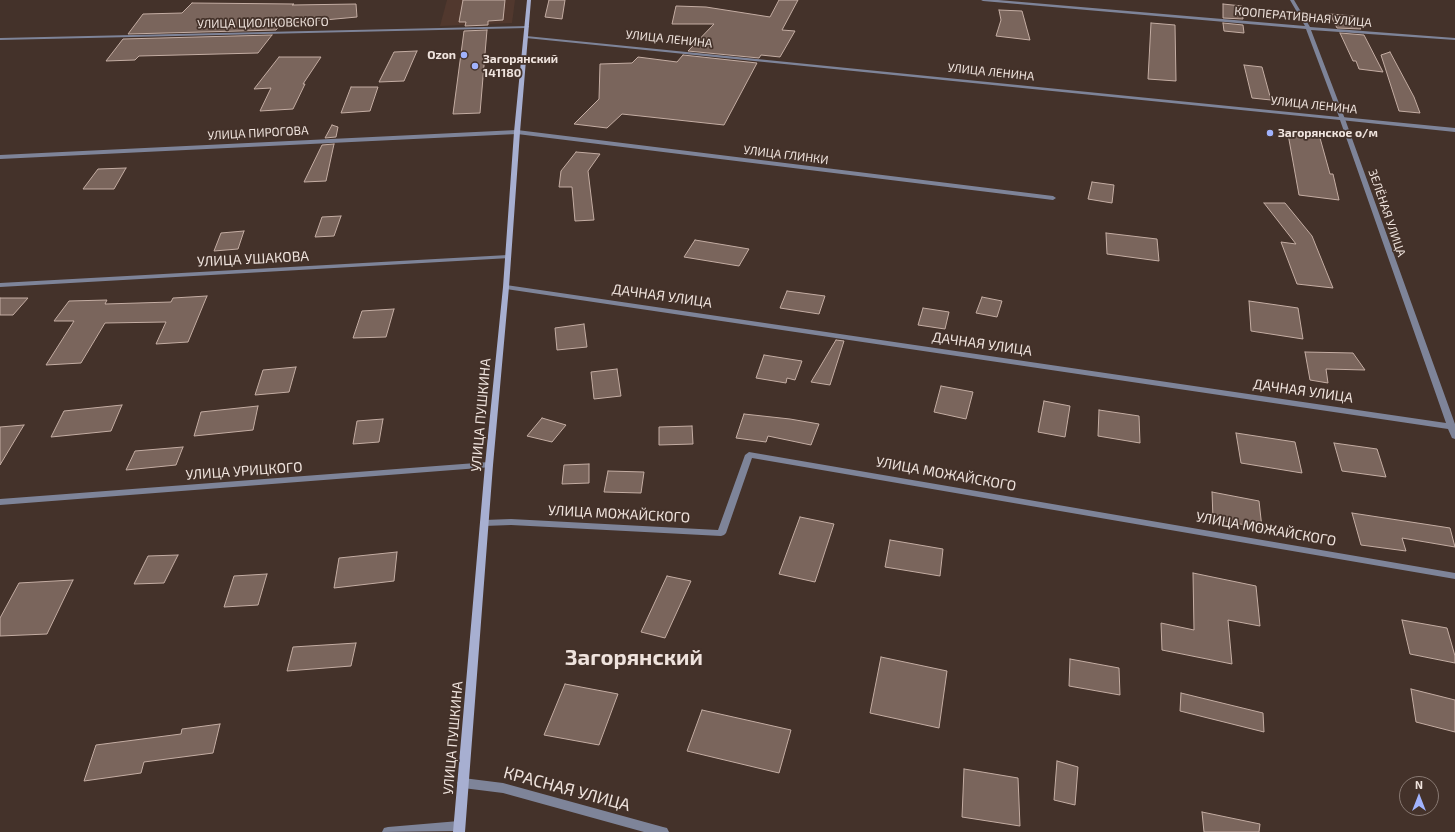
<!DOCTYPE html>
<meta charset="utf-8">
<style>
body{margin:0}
#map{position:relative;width:1455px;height:832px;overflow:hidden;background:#44322a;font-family:"Exo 2",sans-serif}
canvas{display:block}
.north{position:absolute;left:1399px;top:776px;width:40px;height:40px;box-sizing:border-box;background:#44322a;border:1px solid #887972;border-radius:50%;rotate:0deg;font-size:11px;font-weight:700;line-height:16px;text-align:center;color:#efe3dd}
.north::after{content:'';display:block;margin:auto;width:14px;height:18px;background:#a1b3fd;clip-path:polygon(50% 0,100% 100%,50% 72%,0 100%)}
</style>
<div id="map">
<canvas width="1455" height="832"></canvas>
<div class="north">N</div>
</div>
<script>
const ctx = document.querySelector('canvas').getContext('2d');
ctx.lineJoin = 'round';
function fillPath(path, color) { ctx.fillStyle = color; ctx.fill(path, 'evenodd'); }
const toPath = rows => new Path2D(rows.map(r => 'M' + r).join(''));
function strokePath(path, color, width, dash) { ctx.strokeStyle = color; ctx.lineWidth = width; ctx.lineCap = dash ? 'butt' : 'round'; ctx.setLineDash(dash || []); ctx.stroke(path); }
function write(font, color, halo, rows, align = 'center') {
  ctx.font = font + ' "Exo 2",sans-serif'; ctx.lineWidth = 3.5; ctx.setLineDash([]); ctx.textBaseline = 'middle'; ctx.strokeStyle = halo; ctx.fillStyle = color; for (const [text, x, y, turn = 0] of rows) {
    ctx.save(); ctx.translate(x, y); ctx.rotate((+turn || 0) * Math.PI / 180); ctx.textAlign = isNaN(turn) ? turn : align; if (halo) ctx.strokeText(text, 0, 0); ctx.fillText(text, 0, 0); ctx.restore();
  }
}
fillPath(toPath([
 [447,0,515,0,512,23,440,26]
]), '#51382e');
const building = toPath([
 [463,0,505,0,503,20,488,21,488,25,465,26,466,22,459,22,463,0],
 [549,0,565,0,562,19,545,17,549,0],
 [779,0,798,0,782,30,795,31,780,57,761,55,759,58,688,51,714,24,672,24,676,6,706,7,770,17,779,0],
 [192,3,294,4,292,5,356,4,357,17,281,24,276,30,128,34,143,14,182,13,192,3],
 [1223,4,1242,6,1243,19,1223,18,1223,4],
 [999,10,1022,11,1030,40,996,36,1001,20,999,10],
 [1330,14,1354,16,1361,29,1337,28,1330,14],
 [1151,23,1175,25,1176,81,1148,79,1151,23],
 [1223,23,1243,25,1244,33,1224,31,1223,23],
 [487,30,480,113,453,114,464,31,487,30],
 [1340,33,1364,35,1383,72,1359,69,1356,61,1353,61,1340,33],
 [272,35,258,53,139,56,135,60,106,61,123,39,272,35],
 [417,51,404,81,379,82,394,52,417,51],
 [1390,52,1414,97,1420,113,1399,111,1381,55,1390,52],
 [683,55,757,63,724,125,622,114,607,128,574,124,599,99,600,64,632,63,638,57,677,62,683,55],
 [279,57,321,57,303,84,305,84,293,109,260,111,271,88,254,89,279,57],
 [1244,65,1262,67,1271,100,1252,98,1244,65],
 [351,87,378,87,370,111,341,113,351,87],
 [332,125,338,127,336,137,325,138,332,125],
 [1288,134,1320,138,1330,174,1333,174,1339,200,1299,195,1288,134],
 [334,144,326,181,304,182,322,145,334,144],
 [576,152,600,154,588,171,594,220,575,221,572,187,559,187,561,171,576,152],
 [126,168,114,189,83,189,98,169,126,168],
 [1092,182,1114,185,1112,203,1088,199,1092,182],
 [1264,203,1285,203,1312,236,1333,288,1297,284,1281,242,1296,244,1264,203],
 [341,216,334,236,315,237,322,217,341,216],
 [244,231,238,249,214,251,221,233,244,231],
 [1106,233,1157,239,1159,261,1107,254,1106,233],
 [695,240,749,249,739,266,684,257,695,240],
 [787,291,825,296,819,314,780,308,787,291],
 [207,296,188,342,156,344,166,322,105,323,81,363,46,365,74,321,54,321,69,301,107,300,105,304,171,302,173,298,207,296],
 [982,297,1002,301,997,317,976,313,982,297],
 [0,298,28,298,13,315,0,315,0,298],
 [1249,301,1298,308,1303,339,1251,331,1249,301],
 [923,308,949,312,945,329,918,325,923,308],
 [394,309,386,337,353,338,362,311,394,309],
 [584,324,587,347,557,350,555,328,584,324],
 [836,340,844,341,830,385,811,382,836,340],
 [1305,352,1353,353,1365,370,1326,369,1328,383,1310,380,1305,352],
 [764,355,802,361,795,380,787,378,786,383,756,378,764,355],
 [296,367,289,392,255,395,263,370,296,367],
 [617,369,621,396,594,399,591,372,617,369],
 [941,386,973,392,966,419,934,412,941,386],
 [1044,401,1070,406,1065,437,1038,432,1044,401],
 [122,405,111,431,51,437,64,411,122,405],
 [258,406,253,430,194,436,201,412,258,406],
 [1099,410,1139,416,1140,443,1098,436,1099,410],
 [744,414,790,419,819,424,811,445,768,436,766,442,736,438,744,414],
 [542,418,566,425,552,442,527,436,542,418],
 [383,419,379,442,353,444,357,421,383,419],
 [24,425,0,465,0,427,24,425],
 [692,426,693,444,659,445,659,427,692,426],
 [1236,433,1295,442,1302,473,1241,463,1236,433],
 [1334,443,1377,449,1386,477,1342,471,1334,443],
 [183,447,176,465,126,470,135,451,183,447],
 [589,464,589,483,562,484,564,465,589,464],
 [608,471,644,472,641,493,604,492,608,471],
 [1212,492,1259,501,1262,528,1213,519,1212,492],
 [1352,513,1450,528,1455,547,1402,538,1406,551,1361,545,1352,513],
 [800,517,834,524,815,582,779,574,800,517],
 [890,540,943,549,940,576,885,567,890,540],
 [397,552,394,581,334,588,339,558,397,552],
 [178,555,164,583,134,584,148,556,178,555],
 [1193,573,1256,586,1260,626,1228,620,1232,664,1162,650,1161,623,1194,630,1193,573],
 [267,574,258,605,224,607,234,576,267,574],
 [667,576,691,581,665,638,641,632,667,576],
 [73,580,47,634,0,636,0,618,19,583,73,580],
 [1402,620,1447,628,1455,656,1455,663,1410,654,1402,620],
 [356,643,351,666,287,671,293,647,356,643],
 [881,657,947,671,939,728,870,713,881,657],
 [1070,659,1119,668,1120,695,1069,686,1070,659],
 [565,684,618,694,599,745,544,735,565,684],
 [1411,689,1455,700,1455,732,1416,722,1411,689],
 [1181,693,1263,713,1264,732,1180,711,1181,693],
 [702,710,791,730,779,773,687,751,702,710],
 [220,724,213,753,144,762,141,773,84,781,96,745,181,734,182,729,220,724],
 [1057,761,1078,767,1075,805,1054,800,1057,761],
 [964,769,1018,778,1020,826,962,817,964,769],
 [1202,812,1260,824,1259,832,1204,832,1202,812]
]);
fillPath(building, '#7a655c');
strokePath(building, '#c4ada3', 1);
fillPath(toPath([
 [981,0,998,0,1305,26,1290,0,1294,0,1310,27,1455,38,1455,40,1311,30,1345,119,1455,424,1455,439,1452,438,1448,429,506,289,503,287,506,285,1446,423,1340,120,526,38,524,37,526,36,1339,117,1306,29,983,1,981,0],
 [529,26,529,27,527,28,0,40,0,38,529,26],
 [517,130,1053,196,1056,198,1053,200,517,134,0,159,0,155,517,130],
 [508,255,510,256,510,258,0,287,0,283,508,255],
 [749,452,1455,573,1455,579,752,458,726,533,724,535,721,536,511,525,484,526,481,525,480,523,481,521,484,520,511,519,718,530,745,455,749,452],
 [489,462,493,465,492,467,0,505,0,499,489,462],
 [463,778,503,783,663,827,667,828,669,832,644,832,503,793,463,788,459,787,457,783,459,779,463,778],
 [459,821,463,822,465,826,463,830,459,831,382,832,384,828,388,827,459,821]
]), '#7e8499');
fillPath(toPath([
 [1342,117,1455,128,1455,132,1340,120,1339,119,1342,117]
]), '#7e8499');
fillPath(toPath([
 [527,0,531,0,520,132,509,287,493,465,465,832,453,832,485,465,503,287,514,132,527,0]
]), '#a7afd1');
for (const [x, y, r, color] of [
 [464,55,4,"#a1b3fd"],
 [475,66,4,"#a1b3fd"],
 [1270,133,4,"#a1b3fd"]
]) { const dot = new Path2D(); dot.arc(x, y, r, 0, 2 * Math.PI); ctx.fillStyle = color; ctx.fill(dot); strokePath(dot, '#44322a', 1.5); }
write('12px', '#efe3dd', '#44322a', [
 ["КООПЕРАТИВНАЯ УЛИЦА",1303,17,5],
 ["УЛИЦА ЦИОЛКОВСКОГО",263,23,-1],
 ["УЛИЦА ЛЕНИНА",669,39,6],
 ["УЛИЦА ЛЕНИНА",991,72,6],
 ["УЛИЦА ЛЕНИНА",1314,105,6],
 ["УЛИЦА ПИРОГОВА",258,133,-3],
 ["УЛИЦА ГЛИНКИ",786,155,7],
 ["ЗЕЛЁНАЯ УЛИЦА",1387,213,71]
]);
write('bold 12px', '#efe3dd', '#44322a', [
 ["Ozon",456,55,"right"],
 ["Загорянский",483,59],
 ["141180",483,73],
 ["Загорянское о/м",1278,133]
], 'left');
write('14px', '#efe3dd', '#44322a', [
 ["УЛИЦА УШАКОВА",253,259,-3],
 ["ДАЧНАЯ УЛИЦА",662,296,8],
 ["ДАЧНАЯ УЛИЦА",982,344,8],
 ["ДАЧНАЯ УЛИЦА",1303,391,8],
 ["УЛИЦА ПУШКИНА",481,415,-85],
 ["УЛИЦА УРИЦКОГО",244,471,-4],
 ["УЛИЦА МОЖАЙСКОГО",946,474,10],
 ["УЛИЦА МОЖАЙСКОГО",619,514,3],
 ["УЛИЦА МОЖАЙСКОГО",1266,529,10],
 ["УЛИЦА ПУШКИНА",453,738,-85]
]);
write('17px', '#efe3dd', '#44322a', [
 ["КРАСНАЯ УЛИЦА",567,789,15]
]);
write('bold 22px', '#efe3dd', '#44322a', [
 ["Загорянский",634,658]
]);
</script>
